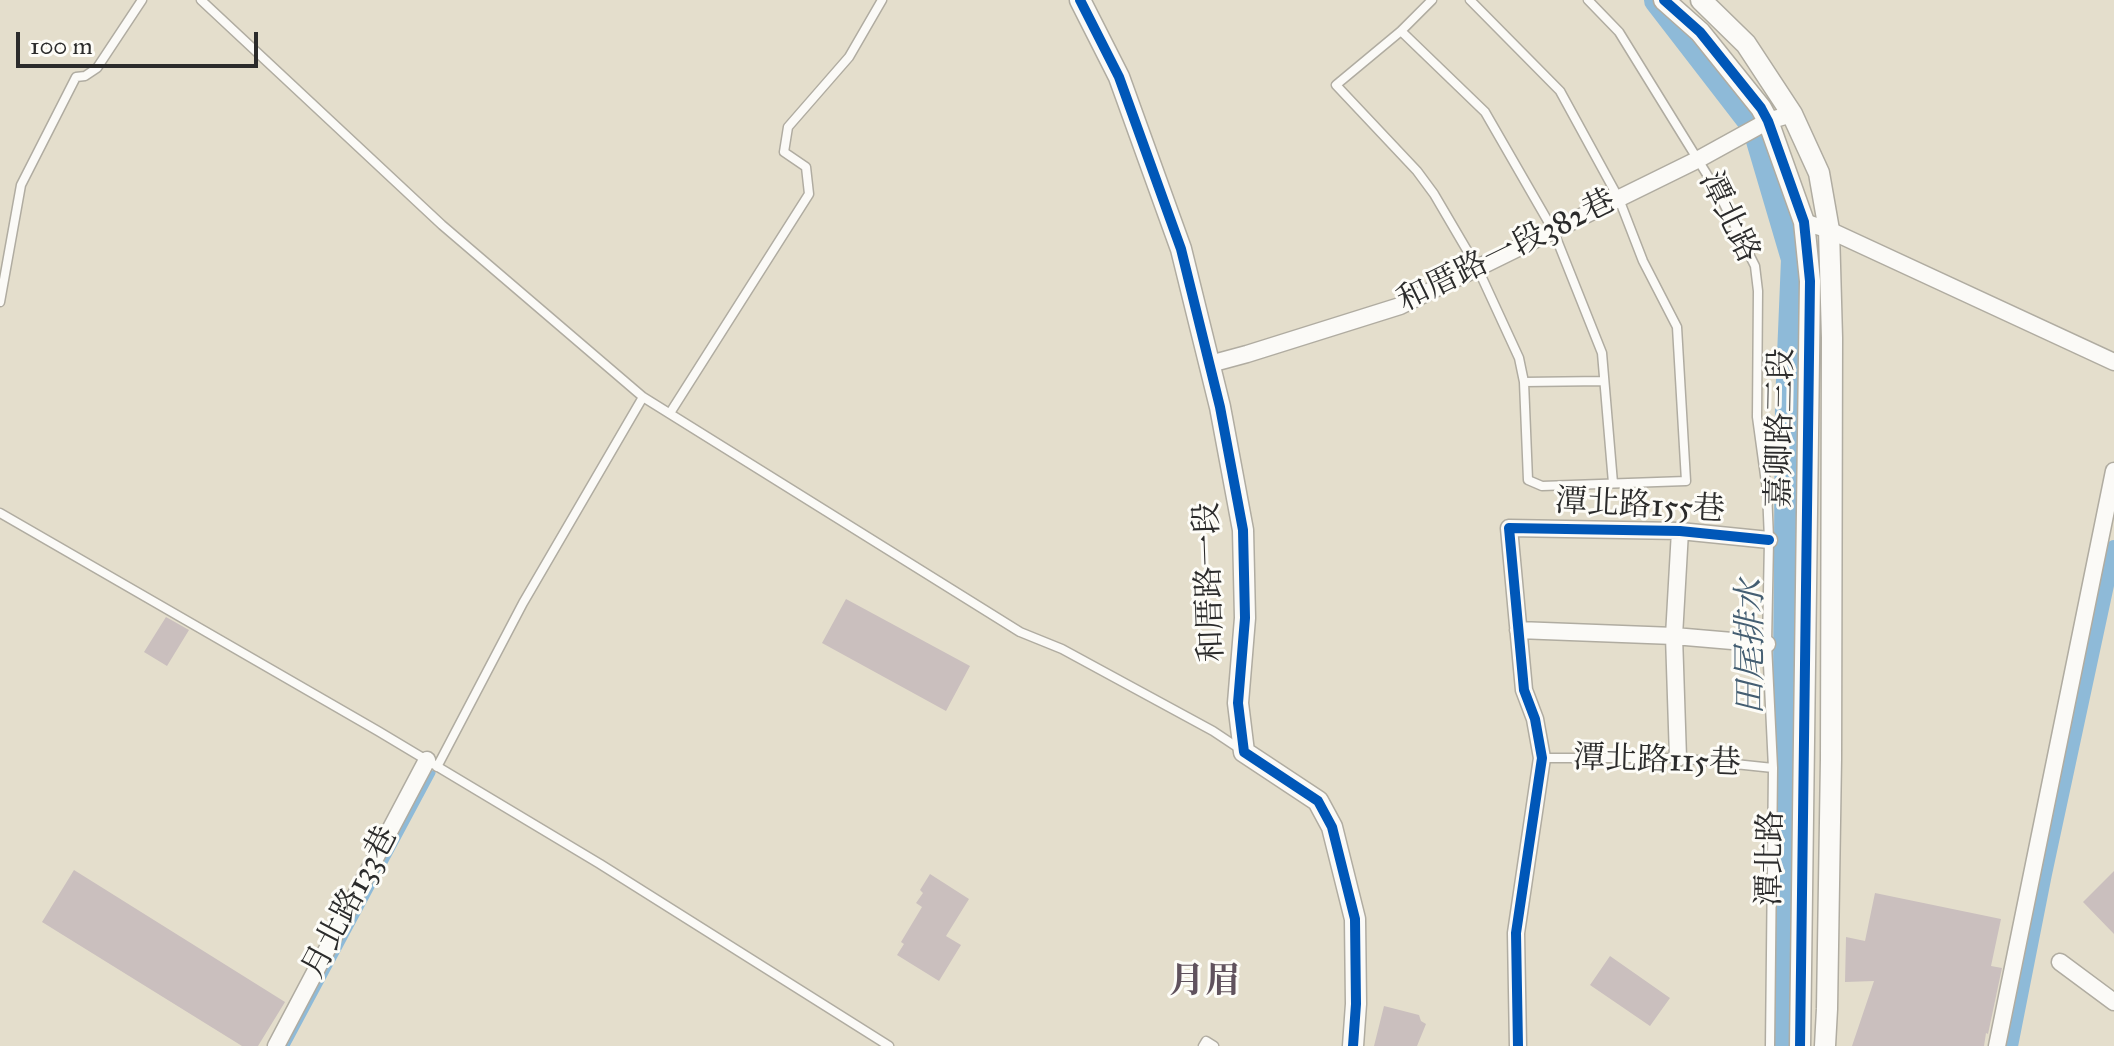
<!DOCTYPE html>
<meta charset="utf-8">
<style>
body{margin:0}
#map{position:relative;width:2114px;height:1046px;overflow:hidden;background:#e4decc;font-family:"IM FELL Great Primer",serif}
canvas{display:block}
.scale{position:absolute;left:16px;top:32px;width:242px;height:36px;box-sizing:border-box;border:4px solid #2b2b2b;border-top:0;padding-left:10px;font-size:24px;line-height:28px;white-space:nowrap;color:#2b2b2b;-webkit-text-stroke:6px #fdfcf7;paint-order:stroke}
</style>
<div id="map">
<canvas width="2114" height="1046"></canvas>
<div class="scale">100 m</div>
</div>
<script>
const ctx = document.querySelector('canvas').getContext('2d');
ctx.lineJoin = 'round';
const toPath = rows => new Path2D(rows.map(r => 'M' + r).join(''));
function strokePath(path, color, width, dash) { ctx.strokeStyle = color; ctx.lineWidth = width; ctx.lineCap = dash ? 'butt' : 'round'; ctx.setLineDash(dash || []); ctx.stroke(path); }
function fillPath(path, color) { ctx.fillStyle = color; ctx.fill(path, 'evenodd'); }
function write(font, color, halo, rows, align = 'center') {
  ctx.font = font + ' "IM FELL Great Primer","Noto Serif TC",serif'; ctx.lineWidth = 6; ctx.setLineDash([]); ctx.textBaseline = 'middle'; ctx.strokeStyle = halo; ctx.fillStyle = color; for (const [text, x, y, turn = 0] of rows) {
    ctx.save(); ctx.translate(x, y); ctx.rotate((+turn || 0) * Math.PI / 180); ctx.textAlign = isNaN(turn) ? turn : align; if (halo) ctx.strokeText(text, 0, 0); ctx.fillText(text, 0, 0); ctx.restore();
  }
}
strokePath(toPath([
 [287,1046,433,773]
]), '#8ebad8', 5);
strokePath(toPath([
 [2010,1046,2044,874,2114,548]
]), '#8ebad8', 16);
strokePath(toPath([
 [1658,0,1756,127,1795,259,1789,404,1786,814,1788,1046]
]), '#8ebad8', 28);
fillPath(toPath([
 [846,599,970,666,946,711,822,643],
 [166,617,189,630,167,666,144,652],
 [74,870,285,1002,258,1046,242,1046,42,922],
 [2114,871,2114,934,2083,902],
 [930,874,969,899,946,936,961,945,939,981,897,955,904,944,901,942,922,907,916,903,923,893,920,890],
 [1875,893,2001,919,1991,966,2002,968,1988,1034,1986,1033,1984,1046,1852,1046,1874,981,1845,982,1846,937,1865,941],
 [1610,956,1670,998,1650,1026,1590,985],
 [1384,1006,1419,1015,1421,1021,1426,1024,1417,1046,1374,1046]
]), '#cabfbe');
const service = toPath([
 [201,0,442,225,643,397,1020,632,1062,649,1213,731,1240,749],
 [1432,0,1401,31,1336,85,1417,171,1434,194,1478,269,1519,358,1524,382,1528,480,1542,486,1686,481,1677,327,1643,261,1619,199,1560,91,1470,0],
 [1588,0,1619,32,1719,194,1755,266,1758,291,1757,417,1767,490,1769,540,1767,644,1773,768,1770,1046],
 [1401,31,1485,112,1553,230,1602,353,1613,483],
 [0,302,21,185,76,77,85,76,97,68,142,0],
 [1524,382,1604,381],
 [670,413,809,194,806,167,784,152,788,127,849,57,882,0],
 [0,513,378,731,600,864,889,1046],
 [1542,758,1678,758,1773,768],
 [437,767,523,603,643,397],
 [1203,1046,1206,1041,1214,1046]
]);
const minor = toPath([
 [1804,222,1829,230,2114,362],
 [1210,364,1247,354,1400,306,1699,159,1768,121,1792,114],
 [1518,630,1674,636,1767,644],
 [1678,758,1674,636,1680,531],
 [2060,962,2114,1002],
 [276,1046,427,760],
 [1518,1046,1516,933,1542,758,1535,719,1524,690,1509,528,1680,531,1769,540],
 [1997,1046,2114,471]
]);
const tertiary = toPath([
 [1080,0,1119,77,1181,249,1220,407,1243,530,1245,618,1238,703,1244,752,1318,801,1332,827,1355,919,1356,1004,1353,1046],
 [1664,0,1700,32,1761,108,1768,121,1804,222,1810,281,1800,1046],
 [1701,0,1746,44,1792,114,1819,173,1829,230,1832,338,1831,759,1827,1009,1825,1046]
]);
strokePath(service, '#b0aca1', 11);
strokePath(minor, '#b0aca1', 19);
strokePath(tertiary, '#b0aca1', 23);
strokePath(service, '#fbfaf7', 8);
strokePath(minor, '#fbfaf7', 16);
strokePath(tertiary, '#fbfaf7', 20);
strokePath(toPath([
 [1080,0,1119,77,1181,249,1220,407,1243,530,1245,618,1238,703,1244,752,1318,801,1332,827,1355,919,1356,1004,1353,1046],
 [1664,0,1700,32,1761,108,1768,121,1804,222,1810,281,1800,1046],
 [1518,1046,1516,933,1542,758,1535,719,1524,690,1509,528,1680,531,1769,540]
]), '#0057b8', 10);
write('32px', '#2b2b2b', '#fdfcf7', [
 ["潭北路",1728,218,64],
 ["和厝路一段382巷",1507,252,-26],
 ["嘉卿路三段",1782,428,-89],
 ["潭北路155巷",1640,507,3],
 ["和厝路一段",1211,582,-92],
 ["潭北路115巷",1657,762,2],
 ["潭北路",1772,858,-89],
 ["月北路133巷",351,903,-62]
]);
write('italic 34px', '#445e72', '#fdfcf7', [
 ["田尾排水",1753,647,-90]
]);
write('bold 36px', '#60525d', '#fdfcf7', [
 ["月眉",1205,983]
]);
</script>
